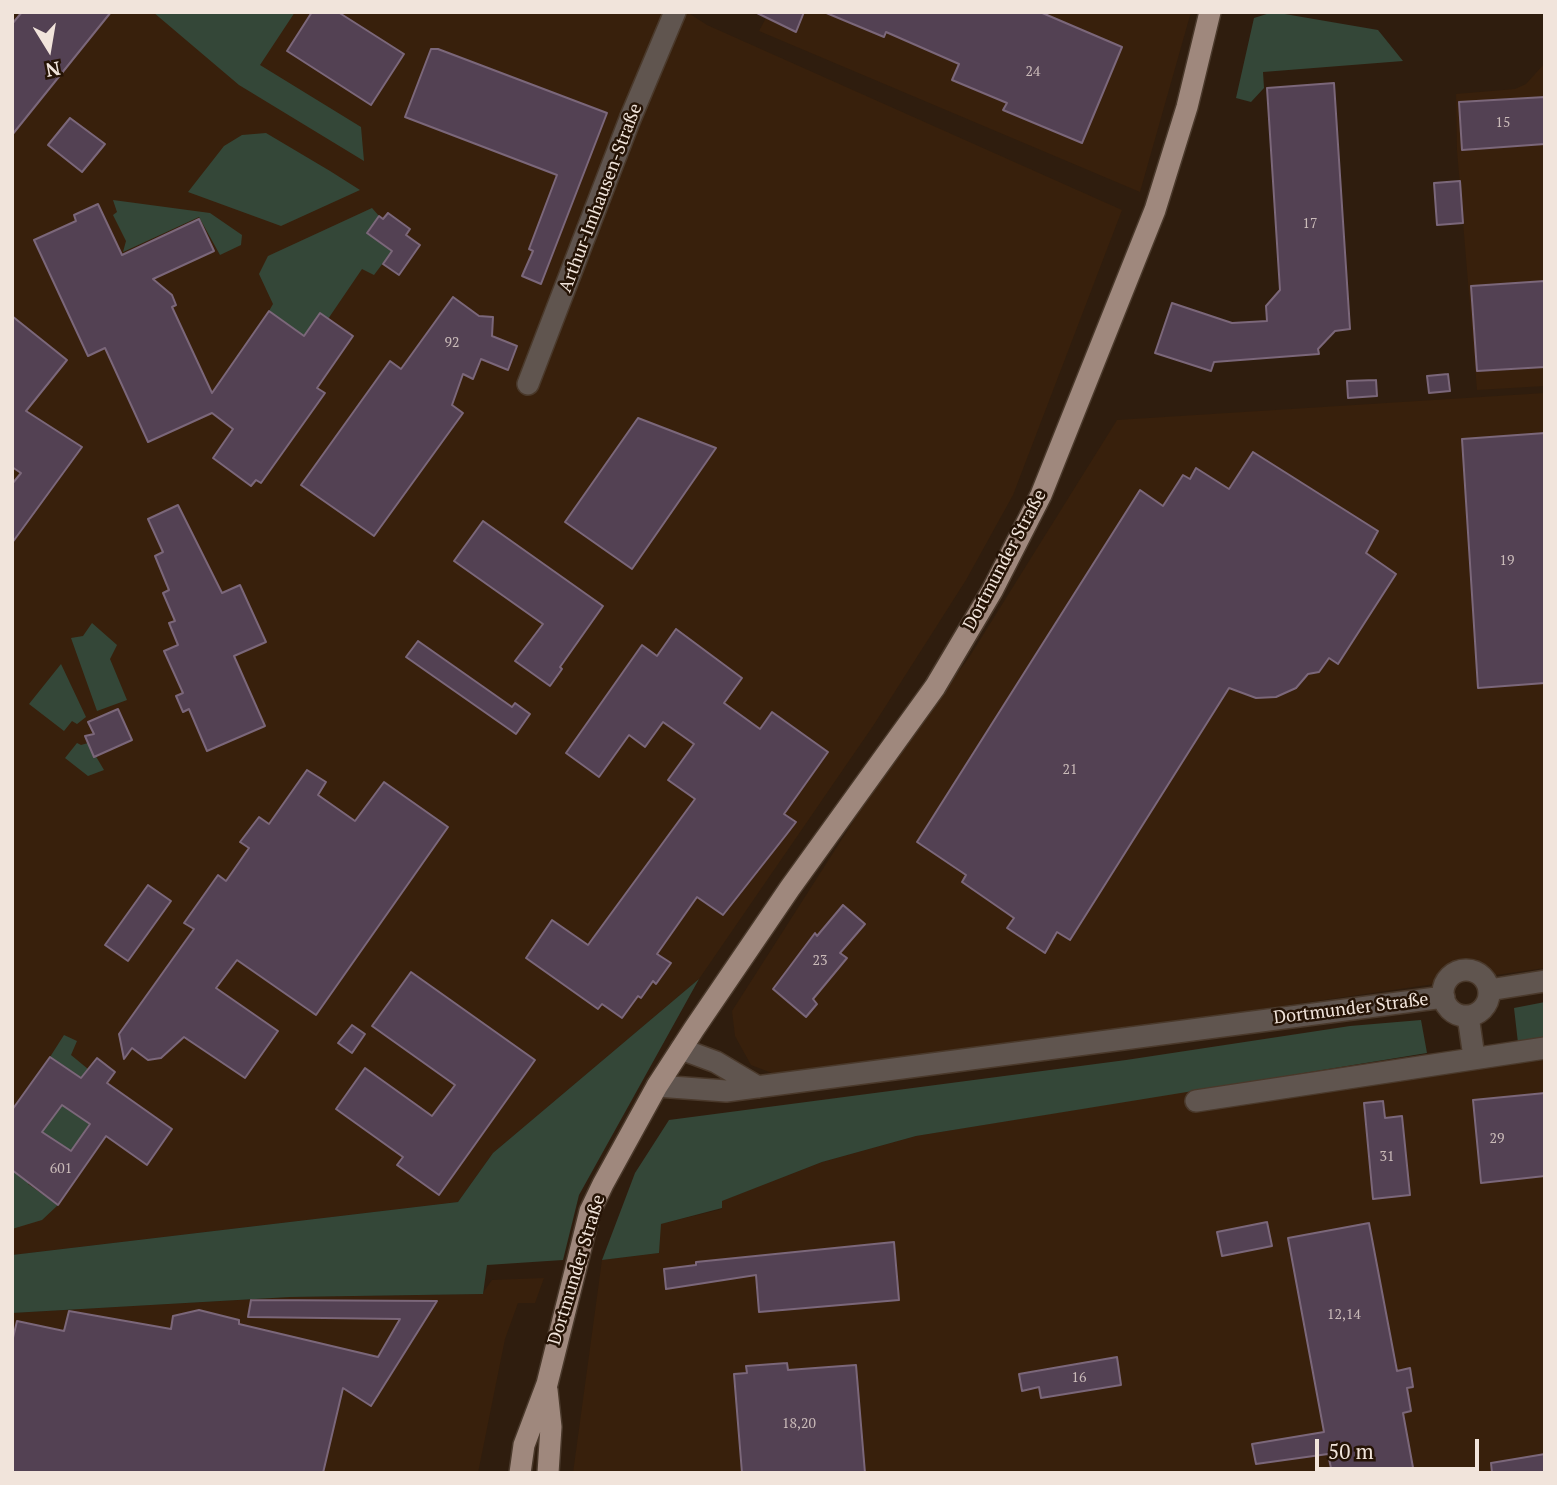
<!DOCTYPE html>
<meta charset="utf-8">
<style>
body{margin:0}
#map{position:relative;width:1557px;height:1485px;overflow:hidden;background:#2f1d0e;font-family:"PT Serif",serif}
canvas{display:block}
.frame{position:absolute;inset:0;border:14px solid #f1e4db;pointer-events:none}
.north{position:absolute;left:14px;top:14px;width:70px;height:70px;-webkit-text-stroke:5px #251305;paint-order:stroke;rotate:169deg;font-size:19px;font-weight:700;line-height:28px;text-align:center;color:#f1e4db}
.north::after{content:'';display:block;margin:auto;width:24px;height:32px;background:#f1e4db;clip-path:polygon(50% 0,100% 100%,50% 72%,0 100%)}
.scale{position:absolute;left:1315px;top:1439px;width:164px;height:32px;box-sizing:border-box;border:4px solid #f1e4db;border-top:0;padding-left:9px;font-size:21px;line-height:24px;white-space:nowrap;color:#f1e4db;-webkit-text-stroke:5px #251305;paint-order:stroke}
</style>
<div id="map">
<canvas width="1557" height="1485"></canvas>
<div class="frame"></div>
<div class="north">N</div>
<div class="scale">50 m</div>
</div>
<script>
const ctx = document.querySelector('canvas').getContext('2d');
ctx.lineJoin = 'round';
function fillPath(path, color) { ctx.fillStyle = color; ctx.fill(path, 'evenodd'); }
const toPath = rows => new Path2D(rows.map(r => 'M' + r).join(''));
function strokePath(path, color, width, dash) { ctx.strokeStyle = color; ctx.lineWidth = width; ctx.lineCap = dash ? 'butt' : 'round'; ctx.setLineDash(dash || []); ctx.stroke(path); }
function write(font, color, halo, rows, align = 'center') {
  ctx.font = font + ' "PT Serif",serif'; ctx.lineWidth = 5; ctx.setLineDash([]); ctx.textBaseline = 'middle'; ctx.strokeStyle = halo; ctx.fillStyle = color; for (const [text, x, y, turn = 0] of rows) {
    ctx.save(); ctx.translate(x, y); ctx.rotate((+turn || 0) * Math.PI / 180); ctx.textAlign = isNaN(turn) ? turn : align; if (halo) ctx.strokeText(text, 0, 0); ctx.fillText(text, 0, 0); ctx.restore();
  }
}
fillPath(toPath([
 [12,12,687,12,707,25,1122,210,1013,495,966,580,873,726,699,979,493,1153,458,1202,12,1255],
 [769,12,1191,12,1140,192,759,31],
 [1545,63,1545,386,1477,390,1457,150,1456,94,1515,89,1526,84],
 [1545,393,1545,968,785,1078,751,1065,735,1036,732,1011,895,756,968,659,1117,420],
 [1545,1060,1545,1473,573,1473,602,1260,659,1253,660,1224,722,1209,721,1201,822,1162,916,1136,1350,1064,1352,1083],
 [544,1278,535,1303,518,1303,505,1339,478,1473,12,1473,12,1313,290,1297,482,1294,492,1280]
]), '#38200c');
fillPath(toPath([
 [153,12,295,12,260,65,361,127,364,161,239,85],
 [1273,12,1378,30,1403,61,1263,72,1264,88,1251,102,1236,98,1254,18],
 [266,133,330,171,360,190,281,226,188,192,224,146,242,135],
 [113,200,210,213,242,235,241,245,220,255,199,217,123,252,126,241,113,215,117,212],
 [372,208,379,216,367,233,392,251,374,275,362,269,328,319,320,313,304,336,269,311,273,304,259,274,268,256],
 [92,623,117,645,110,659,127,700,97,711,71,638,83,636],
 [61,664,86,717,77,724,72,721,64,731,29,704],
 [77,743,81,745,88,743,104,770,88,776,65,758],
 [699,979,579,1195,563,1260,487,1265,483,1294,290,1297,12,1313,12,1255,458,1202,493,1153],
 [1545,1002,1545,1039,1518,1043,1514,1008],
 [1421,1020,1427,1053,916,1136,822,1162,722,1201,722,1208,661,1224,659,1253,602,1260,635,1173,669,1120,1126,1060,1350,1026],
 [64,1035,77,1041,71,1055,88,1069,82,1078,50,1057],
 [67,1097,76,1115,89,1124,71,1151,56,1142,28,1184,58,1205,42,1220,12,1229,12,1170,15,1171]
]), '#344738');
const building = toPath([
 [22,12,111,12,12,135,12,24,22,12],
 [312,12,338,12,404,54,371,105,287,51,312,12],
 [755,12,804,12,796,32,755,12],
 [824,12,1040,12,1122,47,1082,143,1003,110,1007,103,952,80,959,64,886,32,884,37,824,12],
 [431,49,438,49,607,113,541,284,522,276,533,251,529,249,557,175,405,117,431,49],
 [1334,83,1350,329,1335,331,1318,349,1319,354,1214,362,1211,371,1155,353,1172,303,1232,323,1267,321,1266,306,1280,290,1267,88,1334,83],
 [1545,97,1545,144,1462,150,1459,102,1545,97],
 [70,118,105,144,82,172,48,145,70,118],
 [1460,181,1463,223,1437,225,1434,183,1460,181],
 [98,204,122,255,199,219,214,251,153,279,172,295,176,305,172,307,212,393,269,311,304,336,320,313,353,336,317,388,325,393,261,483,256,480,251,486,213,458,233,429,212,413,148,442,105,348,88,356,34,240,76,221,74,215,98,204],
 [388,213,410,229,406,235,420,245,399,275,383,264,392,251,367,233,379,216,383,219,388,213],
 [1545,281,1545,367,1477,371,1471,286,1545,281],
 [453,297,479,316,493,317,492,336,517,346,508,370,481,359,473,379,463,374,452,405,463,413,374,536,301,485,390,361,401,369,453,297],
 [12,316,67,360,26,411,82,447,12,543,12,484,21,473,12,467,12,316],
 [1448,374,1450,391,1429,393,1427,376,1448,374],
 [1376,380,1377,396,1348,398,1347,381,1376,380],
 [638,418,716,448,632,569,565,522,638,418],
 [1545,433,1545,683,1478,688,1462,439,1545,433],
 [1253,452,1378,531,1366,553,1396,574,1338,664,1329,658,1319,672,1308,674,1296,688,1276,697,1256,698,1229,688,1070,940,1057,932,1045,953,1007,928,1014,918,962,882,966,875,917,842,1140,490,1163,506,1183,475,1190,479,1196,468,1229,489,1253,452],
 [178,505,222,593,240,585,266,642,234,656,265,726,207,751,189,709,183,712,176,696,183,693,164,651,178,645,169,623,175,621,163,593,169,590,155,556,163,552,148,519,178,505],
 [483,521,603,606,560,667,562,669,550,686,515,661,543,624,454,561,483,521],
 [676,629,742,678,724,703,760,729,772,712,828,752,784,814,796,822,786,835,723,915,697,897,657,954,671,963,656,984,653,981,641,998,638,996,622,1018,602,1004,598,1009,526,958,552,920,588,945,695,799,668,780,694,744,663,722,645,747,629,735,599,777,566,753,642,645,657,656,676,629],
 [418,641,512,707,515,703,530,714,516,734,406,657,418,641],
 [118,709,132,740,94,757,85,736,94,734,88,722,118,709],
 [307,770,326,782,318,795,355,821,384,782,448,827,316,1015,237,960,216,988,278,1031,245,1078,184,1037,161,1058,148,1060,132,1048,124,1059,119,1034,194,929,184,923,218,875,226,881,249,848,240,842,259,817,269,824,307,770],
 [148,885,171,901,128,961,105,945,148,885],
 [843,905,865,924,840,953,847,958,813,999,817,1004,806,1017,773,989,815,933,817,936,843,905],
 [411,972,535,1060,439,1195,397,1165,403,1157,336,1109,365,1068,432,1116,455,1085,372,1026,411,972],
 [352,1025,365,1034,352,1053,338,1043,352,1025],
 [50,1057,81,1078,97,1058,115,1072,107,1083,172,1129,147,1165,106,1136,58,1205,12,1170,12,1110,50,1057],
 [62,1105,90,1124,71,1151,42,1132,62,1105],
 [1545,1093,1545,1176,1481,1183,1473,1100,1545,1093],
 [1383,1101,1385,1118,1402,1116,1410,1195,1373,1199,1364,1103,1383,1101],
 [1267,1222,1272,1246,1222,1256,1217,1232,1267,1222],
 [1369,1223,1397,1371,1410,1368,1413,1387,1407,1388,1411,1411,1403,1413,1414,1473,1332,1473,1328,1454,1256,1464,1252,1444,1324,1432,1288,1238,1369,1223],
 [894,1242,899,1300,759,1312,756,1275,666,1289,664,1269,696,1265,696,1262,894,1242],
 [251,1300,437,1301,371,1406,343,1388,323,1473,12,1473,12,1342,17,1321,64,1331,69,1311,171,1329,173,1316,199,1310,239,1320,239,1324,378,1357,400,1319,248,1317,251,1300],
 [1117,1357,1121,1385,1041,1398,1039,1387,1022,1391,1019,1374,1117,1357],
 [787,1363,788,1370,856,1365,865,1473,742,1473,734,1374,747,1373,746,1366,787,1363],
 [1545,1454,1545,1473,1492,1473,1491,1463,1545,1454]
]);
fillPath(building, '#534153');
strokePath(building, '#7b677a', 2);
const minor = toPath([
 [528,384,630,119,675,12],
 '1443 993a23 23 0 1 1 46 0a23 23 0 1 1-46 0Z',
 [1489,990,1545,981],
 [1468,1016,1474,1057],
 [681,1049,716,1062,758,1087],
 [657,1086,726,1091,1444,997],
 [1196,1101,1545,1048]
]);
const major = toPath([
 [547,1390,551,1427,548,1473],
 [520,1473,524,1445,547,1384,590,1211,603,1184,657,1086,694,1029,790,888,935,687,992,591,1041,495,1155,210,1187,107,1210,12]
]);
strokePath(minor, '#4a392b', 24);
strokePath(major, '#4a392b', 24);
strokePath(minor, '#60554f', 21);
strokePath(major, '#9f887d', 21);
write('14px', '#cabbb9', null, [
 ["24",1033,72],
 ["15",1503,123],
 ["17",1310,224],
 ["92",452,343],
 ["19",1507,561],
 ["21",1070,770],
 ["23",820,961],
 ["29",1497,1139],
 ["31",1387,1157],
 ["601",61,1169],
 ["12,14",1344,1315],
 ["16",1079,1378],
 ["18,20",799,1424]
]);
write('18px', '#f1e4db', '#251305', [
 ["Arthur-Imhausen-Straße",601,198,-69],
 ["Dortmunder Straße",1005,560,-62],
 ["Dortmunder Straße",1351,1009,-7],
 ["Dortmunder Straße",577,1270,-73]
]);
</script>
